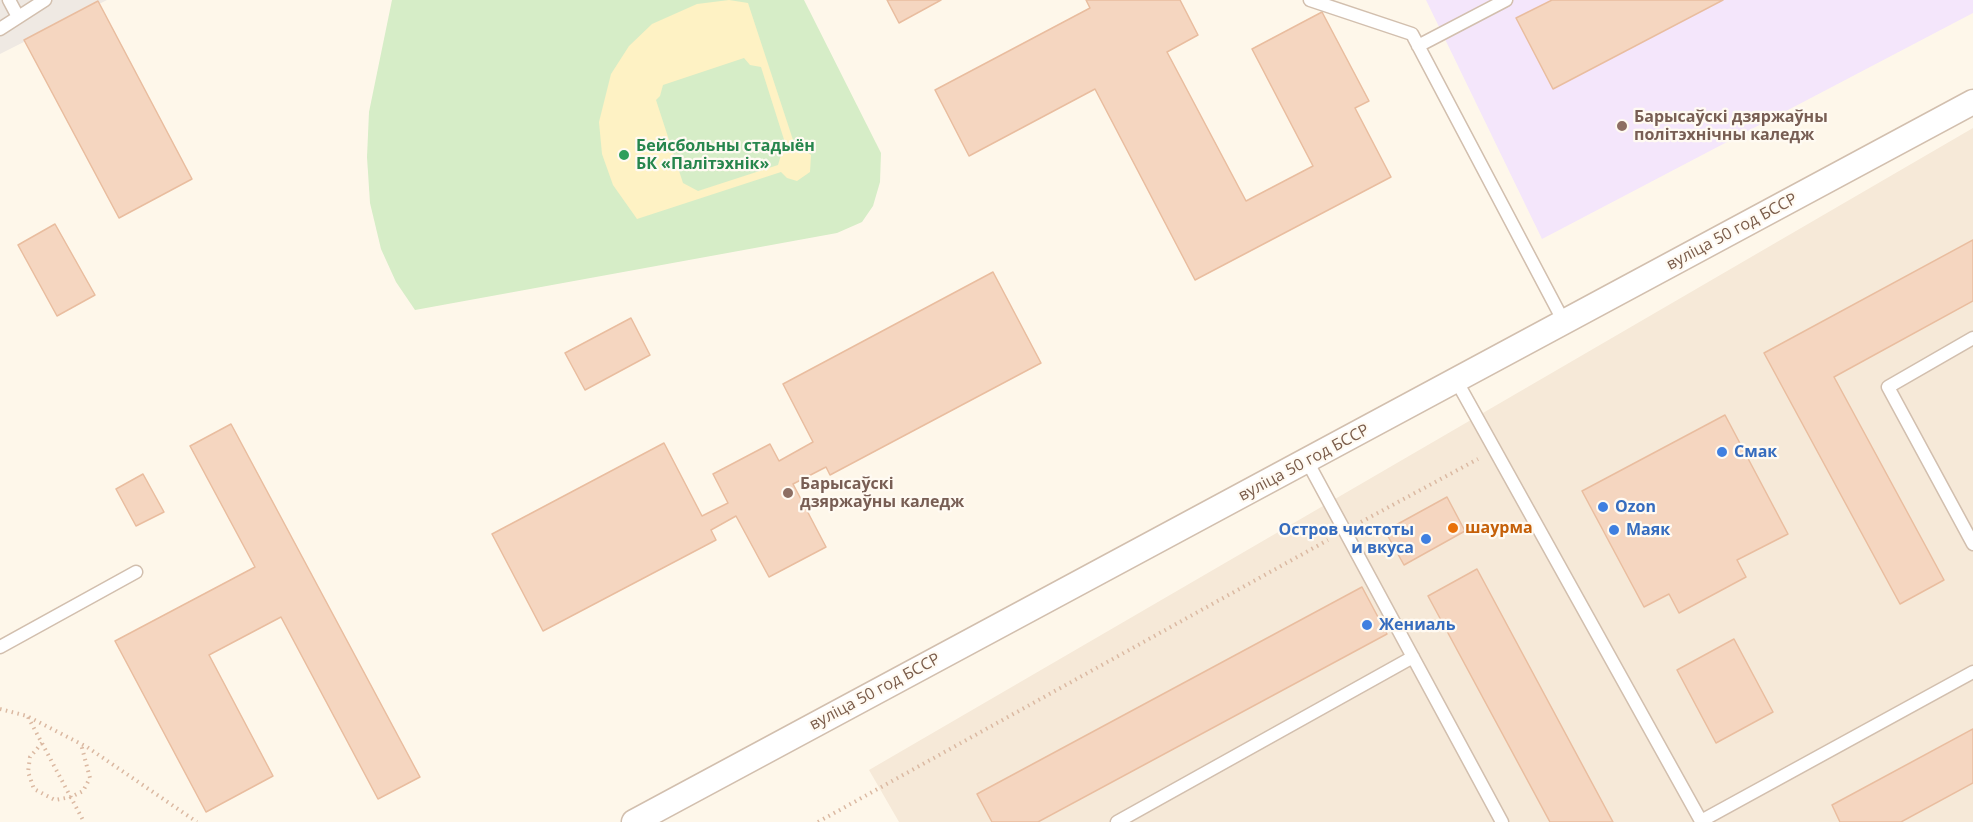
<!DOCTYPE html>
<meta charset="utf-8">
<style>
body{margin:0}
canvas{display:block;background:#fef7ea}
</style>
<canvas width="1973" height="822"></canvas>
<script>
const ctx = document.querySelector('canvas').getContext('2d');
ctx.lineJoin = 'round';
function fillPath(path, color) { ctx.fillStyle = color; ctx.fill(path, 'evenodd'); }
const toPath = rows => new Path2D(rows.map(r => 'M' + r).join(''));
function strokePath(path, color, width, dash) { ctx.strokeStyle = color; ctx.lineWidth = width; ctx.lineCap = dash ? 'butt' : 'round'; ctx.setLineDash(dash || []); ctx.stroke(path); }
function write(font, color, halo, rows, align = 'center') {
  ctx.font = font + ' "Open Sans",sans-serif'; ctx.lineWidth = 4.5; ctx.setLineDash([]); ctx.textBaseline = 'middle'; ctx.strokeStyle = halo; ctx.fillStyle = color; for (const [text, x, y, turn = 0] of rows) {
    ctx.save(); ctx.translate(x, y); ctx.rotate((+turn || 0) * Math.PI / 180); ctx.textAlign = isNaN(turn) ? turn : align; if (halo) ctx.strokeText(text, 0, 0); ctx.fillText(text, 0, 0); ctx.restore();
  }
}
fillPath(toPath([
 [1973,128,1973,822,899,822,869,770]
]), '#f6e9d8');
fillPath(toPath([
 [0,0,107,0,0,54]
]), '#efe9e3');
fillPath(toPath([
 [1426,0,1973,0,1973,13,1542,239]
]), '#f4e6fb');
fillPath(toPath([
 [392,0,804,0,881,153,880,182,873,206,862,222,837,233,415,310,396,282,381,249,370,203,367,157,369,112]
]), '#d6edc7');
fillPath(toPath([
 [729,0,748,3,795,146,802,148,811,155,810,172,797,181,787,178,781,172,637,219,613,185,602,154,599,122,611,74,629,46,652,24,697,4],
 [744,58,750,65,761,67,787,149,781,155,778,165,698,191,683,183,656,100,660,96,663,85]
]), '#fef2c4');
const building = toPath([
 [887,0,941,0,899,23,887,0],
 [1086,0,1180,0,1198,35,1167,52,1246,201,1313,166,1252,49,1322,12,1369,101,1355,108,1391,177,1195,280,1095,89,969,156,935,90,1090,8,1086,0],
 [1552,0,1723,0,1553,89,1516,18,1552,0],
 [98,1,192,179,119,218,24,40,98,1],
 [55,224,95,295,57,316,18,245,55,224],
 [1973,240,1973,301,1834,377,1944,580,1900,604,1764,353,1973,240],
 [993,272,1041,363,830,475,826,467,793,484,826,547,769,577,736,516,711,530,716,540,543,631,492,534,664,443,702,516,728,503,713,474,770,444,779,461,813,442,783,384,993,272],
 [631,318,650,355,585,390,565,353,631,318],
 [1725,415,1788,534,1737,560,1746,577,1679,613,1669,594,1644,607,1582,491,1725,415],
 [231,424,420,777,378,799,281,617,209,655,273,776,206,812,115,641,255,567,190,446,231,424],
 [143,474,164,512,136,526,116,489,143,474],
 [1447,497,1465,531,1404,565,1385,531,1447,497],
 [1477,569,1613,822,1550,822,1428,596,1477,569],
 [1362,587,1387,634,1038,822,992,822,977,794,1362,587],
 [1734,639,1773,712,1716,743,1677,670,1734,639],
 [1973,729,1973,783,1901,822,1840,822,1832,805,1973,729]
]);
fillPath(building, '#f5d6c0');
strokePath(building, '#e9bd9f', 1.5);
const lane = toPath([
 [9,0,17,15],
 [1310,0,1412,34,1564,322],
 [0,29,45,0],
 [1418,46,1506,0],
 [1973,338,1888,387,1973,544],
 [1456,380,1701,821,1973,672],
 [1307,461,1502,822],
 [0,647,136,572],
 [1117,822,1413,657]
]);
const street = toPath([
 [634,822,1973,102]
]);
strokePath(lane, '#d2bfae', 15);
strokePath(street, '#d2bfae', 27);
strokePath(toPath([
 [1361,522,1478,459],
 [0,709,27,716,87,747,197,822],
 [28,717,84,822],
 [42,743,30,757,28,772,34,789,55,800,71,797,83,791,90,778,81,744],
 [818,822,1328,540]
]), '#dbb9a2', 4, [1.5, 4.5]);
strokePath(lane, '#fff', 12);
strokePath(street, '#fff', 24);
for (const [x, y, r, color] of [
 [1622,126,6,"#8d6e63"],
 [624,155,6,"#2e9e5b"],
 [1722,452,6,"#3f7fe0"],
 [788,493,6,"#8d6e63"],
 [1603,507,6,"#3f7fe0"],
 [1453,528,6,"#e8710a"],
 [1614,530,6,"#3f7fe0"],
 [1426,539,6,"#3f7fe0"],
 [1367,625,6,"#3f7fe0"]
]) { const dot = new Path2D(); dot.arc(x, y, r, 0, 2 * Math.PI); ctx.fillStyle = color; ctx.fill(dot); strokePath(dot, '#fffaf2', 2); }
write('bold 16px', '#785e54', '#fffaf2', [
 ["Барысаўскі дзяржаўны",1634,117],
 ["політэхнічны каледж",1634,135],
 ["Барысаўскі",800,484],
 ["дзяржаўны каледж",800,502]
], 'left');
write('bold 16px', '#27864d', '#fffaf2', [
 ["Бейсбольны стадыён",636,146],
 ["БК «Палітэхнік»",636,164]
], 'left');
write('16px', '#7b5d4b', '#fffaf2', [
 ["вуліца 50 год БССР",1732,232,-28],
 ["вуліца 50 год БССР",1304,463,-28],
 ["вуліца 50 год БССР",875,692,-28]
]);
write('bold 16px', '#366cbe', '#fffaf2', [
 ["Смак",1734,452],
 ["Ozon",1615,507],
 ["Остров чистоты",1414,530,"right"],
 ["и вкуса",1414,548,"right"],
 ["Маяк",1626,530],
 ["Жениаль",1379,625]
], 'left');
write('bold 16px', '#c56008', '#fffaf2', [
 ["шаурма",1465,528]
], 'left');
</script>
